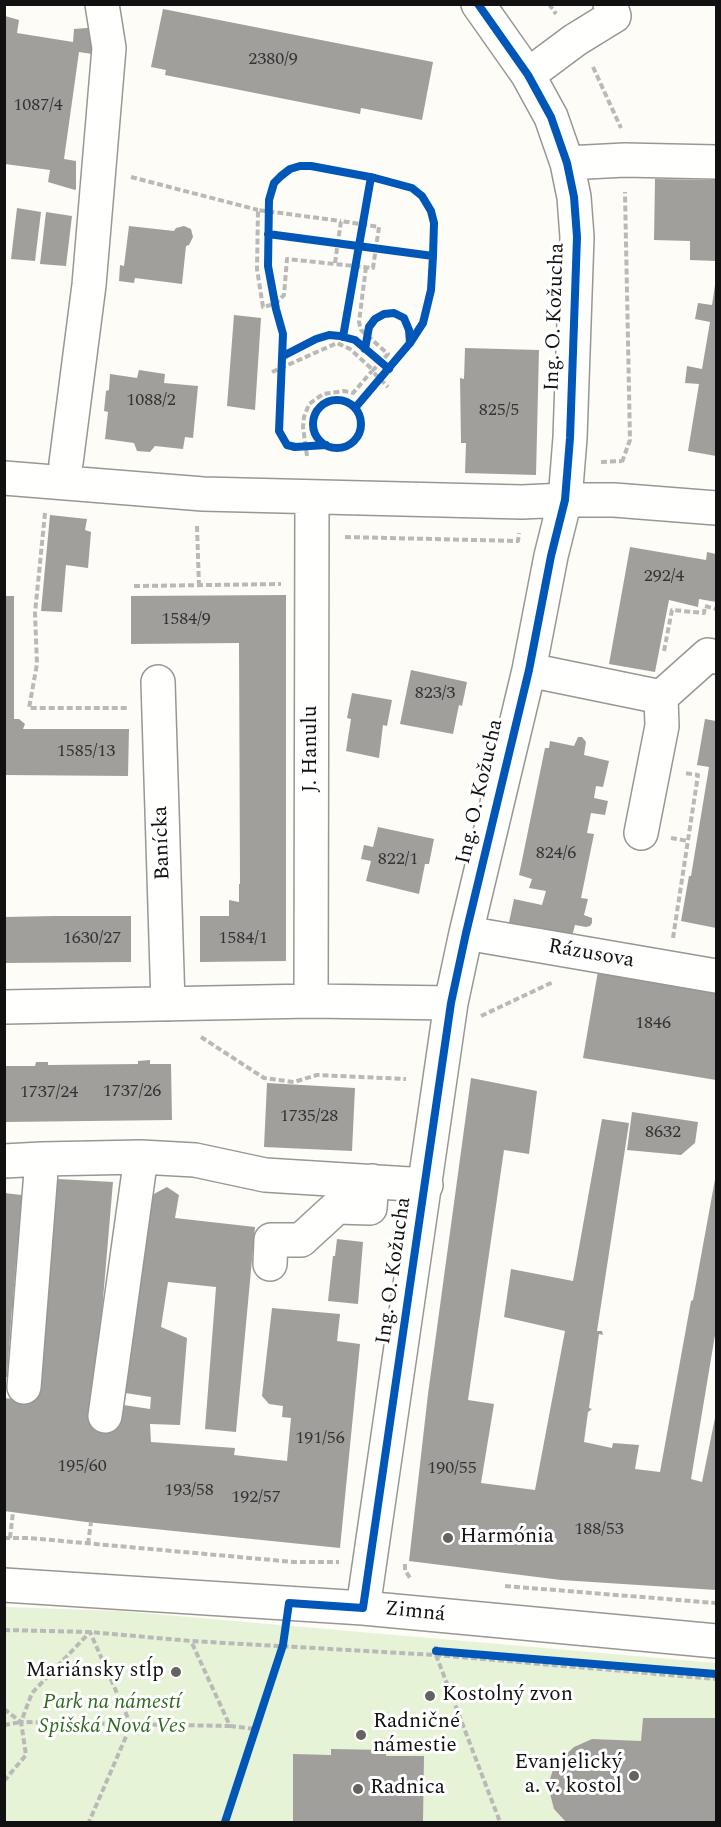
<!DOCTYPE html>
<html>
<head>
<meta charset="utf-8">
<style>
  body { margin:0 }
  #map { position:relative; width:721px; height:1827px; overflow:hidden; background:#fdfcf7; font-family:Spectral,serif }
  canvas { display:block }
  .frame { position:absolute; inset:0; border:6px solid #111; pointer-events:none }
</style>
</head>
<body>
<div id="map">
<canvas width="721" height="1827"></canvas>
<div class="frame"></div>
</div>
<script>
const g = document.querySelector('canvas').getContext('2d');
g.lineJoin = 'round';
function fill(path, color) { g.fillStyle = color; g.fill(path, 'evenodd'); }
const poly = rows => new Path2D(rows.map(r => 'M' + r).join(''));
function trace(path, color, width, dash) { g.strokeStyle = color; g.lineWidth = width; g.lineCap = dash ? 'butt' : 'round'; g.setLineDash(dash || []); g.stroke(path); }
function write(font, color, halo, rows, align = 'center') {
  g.font = font + ' Spectral,serif'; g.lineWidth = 6; g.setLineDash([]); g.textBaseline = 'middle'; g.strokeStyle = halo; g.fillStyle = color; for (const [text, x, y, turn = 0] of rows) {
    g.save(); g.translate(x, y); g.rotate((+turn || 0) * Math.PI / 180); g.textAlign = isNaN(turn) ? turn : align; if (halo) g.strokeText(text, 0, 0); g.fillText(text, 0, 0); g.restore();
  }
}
const green = poly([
  [5,1607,120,1611,716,1663,716,1822,5,1822]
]);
const building = poly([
  [163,9,433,62,422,120,361,108,360,114,165,75,166,70,151,67],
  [5,16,19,20,17,33,73,42,74,29,99,27,92,54,79,52,64,159,76,161,76,189,75,190,48,182,50,170,5,164],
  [655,179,716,180,716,261,690,260,690,241,654,240],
  [17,208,41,212,35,261,11,259],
  [46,212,72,216,66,266,40,264],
  [129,226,174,231,176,228,184,226,191,229,193,237,189,245,186,246,182,284,135,278,134,283,119,281,120,265,124,266],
  [715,285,716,285,716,456,688,451,699,384,685,383,687,366,702,369,710,322,695,319,698,303,712,305],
  [234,315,261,318,255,410,227,406],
  [465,348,539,350,536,475,465,473,466,443,461,443,460,378,464,379],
  [139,370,165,374,164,383,198,386,193,438,185,437,183,449,155,446,150,452,137,451,134,443,105,439,108,412,104,411,106,391,109,390,110,374,137,378],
  [50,515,87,519,85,530,91,532,88,568,66,565,62,612,41,611],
  [630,547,706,560,707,552,716,554,716,602,699,599,698,607,669,600,655,672,609,664],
  [286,595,286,961,200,962,200,916,229,916,229,900,239,902,239,884,240,884,239,643,131,644,131,596],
  [4,596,14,596,14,719,19,719,25,724,23,729,129,729,128,776,4,775],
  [411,670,467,682,462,706,459,705,453,734,400,724],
  [352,693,392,700,387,726,383,725,379,758,346,751,351,719,347,718],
  [705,719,716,721,716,928,681,921,689,876,691,876,709,767,697,765],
  [578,737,582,737,586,742,584,755,609,761,603,787,596,786,594,798,608,801,605,815,591,813,587,833,594,834,581,898,588,899,584,915,592,918,592,923,590,926,586,927,575,925,571,940,508,927,514,899,542,905,546,891,529,888,532,879,519,875,545,748,549,748,550,741,574,746],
  [378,827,434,839,429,864,425,864,419,894,366,881,371,861,361,859,364,845,373,847],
  [54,916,131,916,131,962,4,963,4,917],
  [598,971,716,991,716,1080,583,1058],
  [150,1060,150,1064,171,1064,172,1120,4,1122,4,1066,35,1066,36,1062,48,1062,48,1065,138,1064,138,1061],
  [471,1078,537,1091,529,1154,504,1150,468,1400,494,1404,481,1483,535,1490,565,1331,504,1317,511,1269,573,1281,602,1119,629,1123,597,1331,602,1331,603,1335,599,1334,589,1408,592,1409,588,1412,584,1442,612,1448,613,1443,639,1445,635,1469,660,1472,691,1301,693,1300,716,1174,716,1329,691,1479,702,1482,716,1413,716,1590,561,1580,409,1561,428,1394],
  [267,1083,355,1088,352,1151,264,1147],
  [632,1112,698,1122,695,1143,681,1155,627,1150],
  [58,1179,113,1182,95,1393,117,1404,150,1409,151,1397,119,1392,150,1196,167,1187,179,1195,175,1218,255,1227,236,1432,205,1429,216,1287,168,1282,161,1327,187,1338,180,1425,150,1424,151,1442,235,1448,234,1455,287,1461,291,1418,282,1417,283,1406,269,1404,262,1396,272,1308,340,1314,337,1341,360,1344,340,1548,86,1522,4,1511,4,1398,16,1399,36,1366],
  [4,1193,22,1195,13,1297,23,1298,22,1309,12,1308,7,1377,4,1377],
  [337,1239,363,1242,358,1304,328,1301,333,1256,335,1256],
  [643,1718,716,1718,716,1822,566,1822,554,1809,548,1786,554,1766,574,1747,592,1739,641,1741],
  [331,1749,386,1750,386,1756,424,1756,423,1822,293,1822,293,1754,331,1755]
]);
const path = poly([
  [549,4,556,14],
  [593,67,621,128],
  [131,177,258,210],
  [335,263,341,221,379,227,373,268,287,259,284,295,275,304,263,307,257,269,258,210,341,221],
  [366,267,359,322,361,330,388,354,372,371,388,387],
  [272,372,337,343,350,349,373,370],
  [307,456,303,427,304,417,309,404,323,394,344,391,353,393,372,371],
  [601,462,622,461],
  [622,462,630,440,625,192],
  [45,513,35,613,37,664,29,708,128,708],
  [197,526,199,586],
  [345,537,518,541,519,533],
  [134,586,281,584],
  [664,651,672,610,704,613,705,606,716,609],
  [671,838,688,841],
  [673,938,698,775,684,773],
  [481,1016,553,982],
  [201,1037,264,1078,294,1082,317,1075,406,1079],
  [4,1538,29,1538,294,1562,339,1562],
  [10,1538,13,1512],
  [88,1544,91,1522],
  [405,1564,405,1570,410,1578],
  [505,1586,716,1603],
  [4,1630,90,1632,191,1641,436,1655,716,1679],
  [436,1646,436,1655,500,1822],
  [4,1709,21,1722,230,1726,191,1641],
  [4,1725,21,1722],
  [230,1726,255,1729],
  [4,1781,26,1755,21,1722,32,1693,90,1632,131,1725,89,1822],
  [225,1822,283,1645,284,1634]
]);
const minor = poly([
  [528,75,575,40,614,16,610,4],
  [567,163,625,160,716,162],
  [66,463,89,285,109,48,102,4],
  [4,478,203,494,522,502,565,500,614,500,716,508],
  [529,670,661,697,662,726,641,833],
  [158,682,168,1004],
  [661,697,708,655,716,657],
  [466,933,716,976],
  [311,1001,312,497],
  [4,1007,311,1001,451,1003],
  [4,1161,42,1159,141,1157,195,1160,265,1175,426,1185],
  [270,1264,271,1240,301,1240,337,1207,370,1208,372,1181],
  [24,1387,42,1159],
  [105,1416,141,1157],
  [4,1585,363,1608,716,1641],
  [363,1608,451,1003,466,933,529,670,551,556,565,500,570,438,577,237,574,197,567,163,551,117,528,75,478,4]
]);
const cycleway = poly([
  [268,234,433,256],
  [343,337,371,177],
  [365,349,369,327,375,319,384,314,394,313,404,318,409,330,410,343],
  [283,356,316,339,329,335,340,336,355,340,389,369],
  '313 424a24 24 0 1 1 48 0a24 24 0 1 1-48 0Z',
  [326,445,295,447,287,445,279,431,283,334,276,309,268,266,269,200,274,183,281,176,290,169,300,166,311,166,375,178,412,188,422,196,431,211,434,223,433,256,431,290,423,323,410,343,355,408],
  [436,1651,716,1674],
  [225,1822,283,1645,289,1603,363,1608,451,1003,466,933,529,670,551,556,565,500,570,438,577,237,574,197,567,163,551,117,528,75,478,4]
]);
const markers = [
  [448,1538,6,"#646362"],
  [176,1672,6,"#646362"],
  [430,1696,6,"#646362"],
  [361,1735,6,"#646362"],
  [634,1776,6,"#646362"],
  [358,1789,6,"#646362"]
];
const numberNames = [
  ["2380/9",273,60],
  ["1087/4",38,106],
  ["1088/2",151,401],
  ["825/5",499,411],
  ["292/4",664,577],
  ["1584/9",186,620],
  ["823/3",435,694],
  ["1585/13",86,752],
  ["824/6",556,854],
  ["822/1",398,860],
  ["1630/27",92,939],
  ["1584/1",243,939],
  ["1846",653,1024],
  ["1737/26",132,1092],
  ["1737/24",49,1093],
  ["1735/28",309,1117],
  ["8632",663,1133],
  ["191/56",320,1439],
  ["195/60",82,1467],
  ["190/55",452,1469],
  ["193/58",189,1491],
  ["192/57",256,1498],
  ["188/53",599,1530]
];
const streetNames = [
  ["Ing. O. Kožucha",556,317,-88],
  ["J. Hanulu",312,749,-90],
  ["Ing. O. Kožucha",481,792,-77],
  ["Banícka",163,843,-92],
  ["Rázusova",591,955,10],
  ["Ing. O. Kožucha",395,1271,-82],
  ["Zimná",415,1613,6]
];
const poiNames = [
  ["Harmónia",460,1538],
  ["Mariánsky stĺp",164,1672,"right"],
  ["Kostolný zvon",442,1696],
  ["Radničné",373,1723],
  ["námestie",373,1747],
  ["Evanjelický",622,1764,"right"],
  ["a. v. kostol",622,1788,"right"],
  ["Radnica",370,1789]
];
const parkNames = [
  ["Park na námestí",112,1704],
  ["Spišská Nová Ves",112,1728]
];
fill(green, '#e7f3d7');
fill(building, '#a19f9c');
trace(minor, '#979795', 36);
trace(path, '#b9b9b8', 4, [6, 3]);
trace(minor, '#fffffe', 33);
trace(cycleway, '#0057b8', 8);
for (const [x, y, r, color] of markers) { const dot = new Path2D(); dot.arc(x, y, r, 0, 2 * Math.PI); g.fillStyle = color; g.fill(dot); trace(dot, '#fff', 2); }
write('18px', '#353434', null, numberNames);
write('21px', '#111', '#fff', streetNames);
write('21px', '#111', '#fff', poiNames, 'left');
write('italic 21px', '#2f6b1f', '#fff', parkNames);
</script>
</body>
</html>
